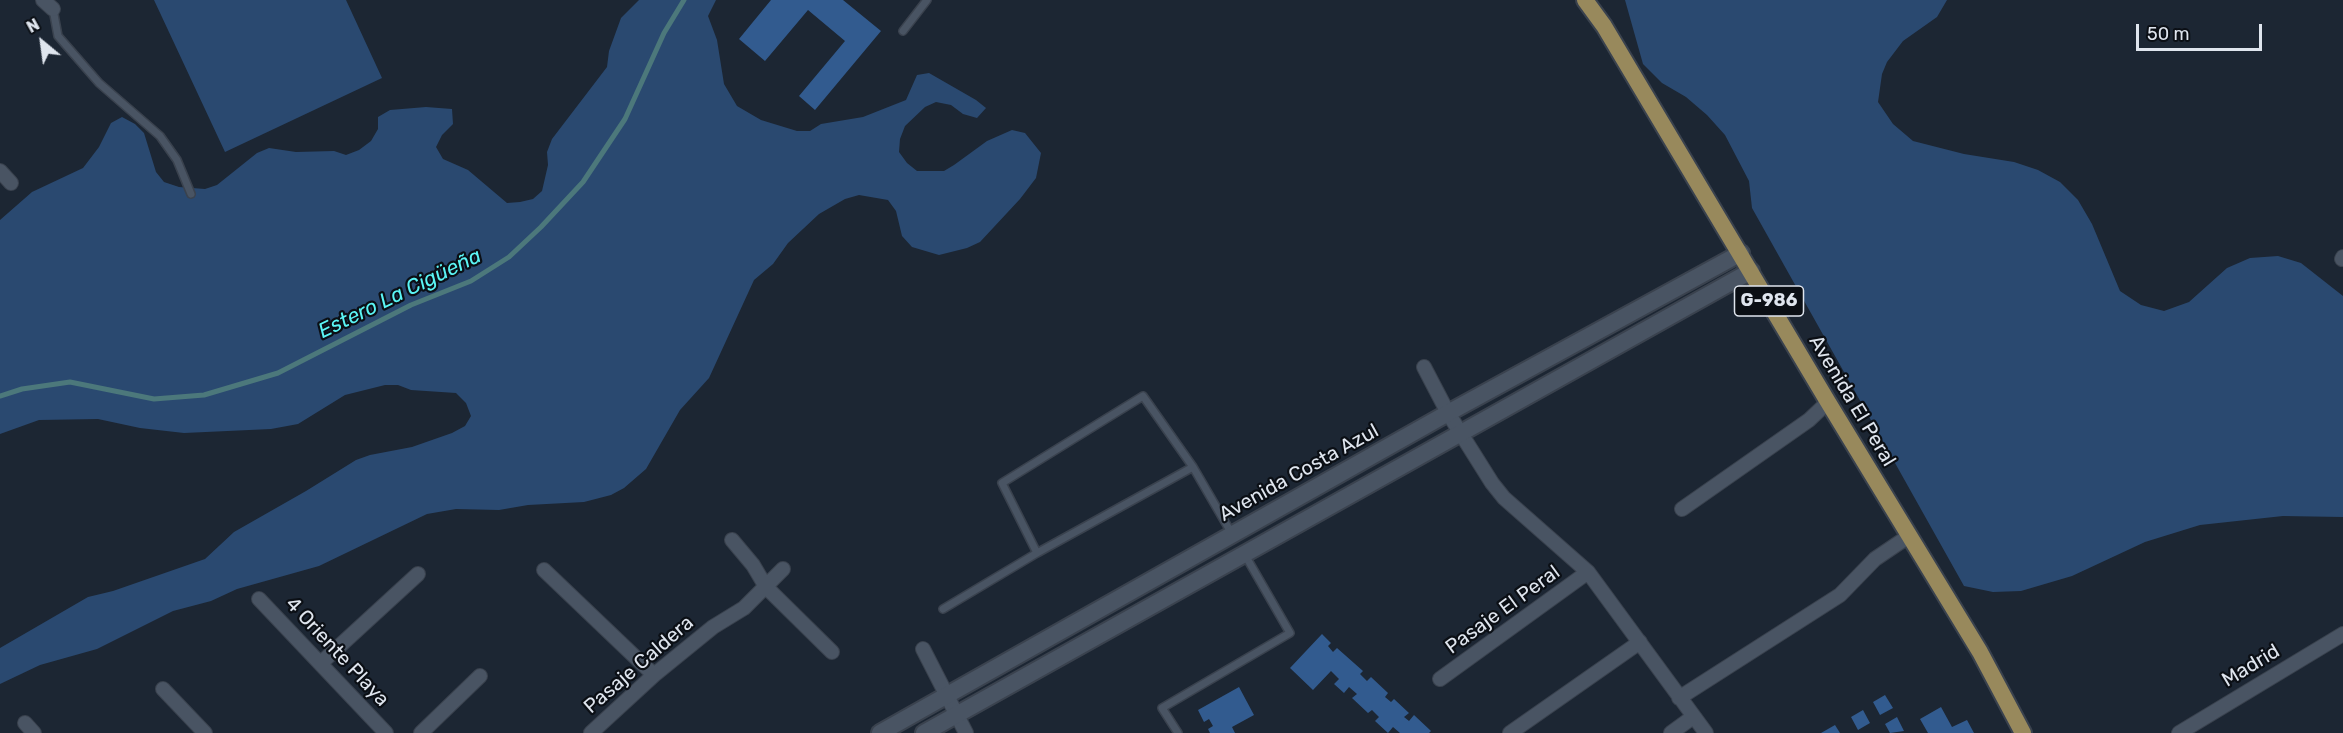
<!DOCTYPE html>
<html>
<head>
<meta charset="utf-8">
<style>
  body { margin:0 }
  #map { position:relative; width:2343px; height:733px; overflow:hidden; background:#1c2633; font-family:Rubik,sans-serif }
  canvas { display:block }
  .north { position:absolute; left:12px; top:12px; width:60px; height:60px; -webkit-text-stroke:4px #0b0f15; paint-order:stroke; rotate:331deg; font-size:16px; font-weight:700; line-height:24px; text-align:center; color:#dfe5ee }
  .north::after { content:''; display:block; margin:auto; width:21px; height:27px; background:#dfe5ee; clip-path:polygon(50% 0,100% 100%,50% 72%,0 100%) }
  .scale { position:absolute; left:2136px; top:24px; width:126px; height:27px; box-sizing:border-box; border:3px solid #dfe5ee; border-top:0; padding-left:8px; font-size:18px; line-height:21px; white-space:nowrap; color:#dfe5ee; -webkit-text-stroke:4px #0b0f15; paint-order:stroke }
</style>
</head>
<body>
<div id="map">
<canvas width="2343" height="733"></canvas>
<div class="north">N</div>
<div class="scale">50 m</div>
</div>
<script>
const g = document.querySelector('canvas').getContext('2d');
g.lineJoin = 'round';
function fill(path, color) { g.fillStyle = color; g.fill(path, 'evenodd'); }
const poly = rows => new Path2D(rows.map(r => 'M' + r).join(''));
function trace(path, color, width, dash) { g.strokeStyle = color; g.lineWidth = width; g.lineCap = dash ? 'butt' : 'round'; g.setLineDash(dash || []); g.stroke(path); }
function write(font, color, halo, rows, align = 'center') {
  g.font = font + ' Rubik,sans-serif'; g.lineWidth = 4.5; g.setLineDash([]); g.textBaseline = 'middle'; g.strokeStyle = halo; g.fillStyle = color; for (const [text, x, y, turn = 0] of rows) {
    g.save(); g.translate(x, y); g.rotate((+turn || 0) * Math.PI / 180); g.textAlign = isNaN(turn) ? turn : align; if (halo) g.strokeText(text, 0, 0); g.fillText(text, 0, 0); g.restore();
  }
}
const green = poly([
  [154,0,346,0,382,78,225,152],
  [639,0,716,0,708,16,717,40,724,84,737,106,761,120,797,131,810,131,821,124,863,117,906,100,917,75,929,73,976,100,986,108,977,118,963,114,951,105,936,102,925,107,905,126,900,139,899,152,907,163,917,171,944,171,954,165,987,141,1012,130,1025,133,1041,153,1036,178,1020,199,980,242,967,248,939,255,912,247,902,236,896,211,888,200,859,195,845,199,819,214,788,243,773,264,754,280,709,378,680,410,646,469,624,488,611,495,584,502,528,505,499,510,456,509,427,514,319,566,237,589,211,601,173,611,97,649,40,665,0,684,0,648,88,597,113,591,205,559,234,532,306,491,356,460,370,455,412,447,452,433,465,426,471,416,466,403,456,393,411,390,398,385,385,385,345,395,298,424,271,429,184,433,140,428,98,419,39,420,0,434,0,220,32,192,83,168,99,147,111,123,122,117,135,124,144,133,156,172,164,182,179,187,205,189,217,185,257,153,269,148,296,152,334,151,346,155,359,150,371,141,378,129,378,117,390,110,426,107,452,109,453,124,442,135,436,147,443,159,468,170,507,203,520,202,533,199,542,191,548,165,547,152,552,139,607,67,609,51,621,18],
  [1625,0,1947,0,1937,17,1903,41,1887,62,1882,74,1878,102,1893,124,1913,141,1964,154,2014,162,2038,170,2060,182,2078,200,2092,224,2120,291,2141,305,2164,311,2189,302,2227,268,2250,258,2278,256,2301,263,2343,296,2343,517,2283,516,2200,525,2145,542,2072,576,2021,591,1993,592,1964,586,1752,208,1749,181,1725,135,1707,115,1686,97,1662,83,1643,64]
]);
const stream = poly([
  [0,396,22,389,70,382,154,399,204,395,278,373,411,305,471,281,509,257,541,227,583,182,625,119,664,33,684,0]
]);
const building = poly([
  [771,0,843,0,881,31,815,110,799,96,845,41,808,10,765,61,739,39],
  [1322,634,1331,643,1328,646,1333,652,1337,648,1363,671,1360,674,1367,681,1371,677,1388,693,1385,697,1391,702,1394,699,1409,713,1404,717,1409,721,1414,715,1431,731,1429,733,1400,733,1393,727,1388,733,1375,721,1379,717,1372,710,1368,713,1352,698,1357,694,1349,687,1344,693,1334,684,1339,679,1331,671,1313,690,1290,668],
  [1239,687,1254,715,1232,727,1235,733,1210,733,1208,729,1213,726,1209,719,1204,722,1198,710],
  [1885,695,1893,708,1880,715,1873,702],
  [1941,707,1952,727,1967,720,1974,733,1928,733,1920,719],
  [1863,710,1870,723,1858,730,1851,717],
  [1897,717,1904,731,1890,733,1885,724],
  [1835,725,1840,733,1821,733]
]);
const service = poly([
  [53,9,58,36,99,83,160,136,177,160,191,194],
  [903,31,927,0],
  [1037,553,1002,483,1143,396,1193,467,1232,534],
  [943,609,1037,553,1193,467],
  [1178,733,1162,708,1290,633,1245,555]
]);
const minor = poly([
  [43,0,53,9],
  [0,171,11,183],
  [2342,259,2343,257],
  [1424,367,1448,413,1492,483,1504,498,1588,572,1706,733],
  [1682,509,1809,420,1828,402],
  [732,540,753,565,766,587,832,652],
  [544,570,654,675],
  [259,599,386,733],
  [923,649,966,733],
  [321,663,418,574],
  [1440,679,1588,572],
  [163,689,205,733],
  [1679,698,1840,595,1875,559,1909,536],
  [25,723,34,733],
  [421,733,480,676],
  [591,733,654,675,713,627,744,608,783,569],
  [1510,733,1640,642],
  [1671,733,1693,717],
  [2179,733,2343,634]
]);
const tertiary = poly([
  [880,733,1448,413,1741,253],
  [924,733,1751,271]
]);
const primary = poly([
  [1585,0,1604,26,1828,402,1980,652,2023,733]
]);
const shields = [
  [1769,301,69]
];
const shieldNames = [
  ["G-986",1769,301]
];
const streetNames = [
  ["Avenida El Peral",1852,401,59],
  ["Avenida Costa Azul",1299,473,-29],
  ["Pasaje El Peral",1503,610,-36],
  ["4 Oriente Playa",337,652,47],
  ["Pasaje Caldera",639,665,-41],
  ["Madrid",2251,666,-31]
];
const waterNames = [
  ["Estero La Cigüeña",400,294,-26]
];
fill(green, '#2a4970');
trace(stream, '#4c787b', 5);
fill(building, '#325b8f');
trace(service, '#3a424e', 10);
trace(minor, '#3a424e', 16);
trace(tertiary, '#3a424e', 20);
trace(primary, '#3a424e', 20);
trace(service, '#495463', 7);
trace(minor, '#495463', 14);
trace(tertiary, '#495463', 16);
trace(primary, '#98895c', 16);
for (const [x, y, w] of shields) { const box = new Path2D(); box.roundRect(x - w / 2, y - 15, w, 30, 4.5); g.fillStyle = '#0b0f15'; g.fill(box); trace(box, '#dfe5ee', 1.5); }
write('bold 18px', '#dfe5ee', null, shieldNames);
write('20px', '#dfe5ee', '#0b0f15', streetNames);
write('italic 21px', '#5bf5f5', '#0b0f15', waterNames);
</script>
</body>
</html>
